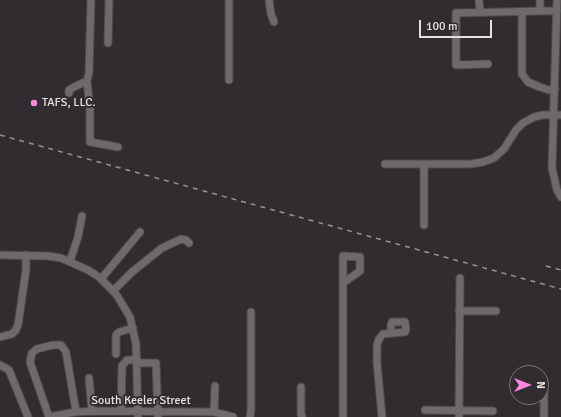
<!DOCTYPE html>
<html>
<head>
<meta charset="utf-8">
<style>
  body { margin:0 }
  #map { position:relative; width:561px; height:417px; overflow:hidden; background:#302c2f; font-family:Signika,sans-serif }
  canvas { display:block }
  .north { position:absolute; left:509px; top:365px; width:40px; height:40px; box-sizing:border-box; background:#302c2f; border:1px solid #787477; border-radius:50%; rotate:90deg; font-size:11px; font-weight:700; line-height:16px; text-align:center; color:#e3e1e2 }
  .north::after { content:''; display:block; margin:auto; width:14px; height:18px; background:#fd86e2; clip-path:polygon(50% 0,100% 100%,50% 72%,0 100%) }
  .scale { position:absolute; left:419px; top:20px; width:73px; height:18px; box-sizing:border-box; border:2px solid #e3e1e2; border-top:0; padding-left:5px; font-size:12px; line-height:14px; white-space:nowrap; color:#e3e1e2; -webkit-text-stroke:3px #302c2f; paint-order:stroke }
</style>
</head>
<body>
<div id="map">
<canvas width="561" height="417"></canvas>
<div class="north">N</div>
<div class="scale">100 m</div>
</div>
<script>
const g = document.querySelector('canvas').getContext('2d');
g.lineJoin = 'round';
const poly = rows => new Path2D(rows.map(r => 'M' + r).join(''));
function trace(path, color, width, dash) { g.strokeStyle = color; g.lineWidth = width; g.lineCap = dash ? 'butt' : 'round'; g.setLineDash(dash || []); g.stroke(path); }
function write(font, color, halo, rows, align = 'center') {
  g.font = font + ' Signika,sans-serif'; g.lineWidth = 4; g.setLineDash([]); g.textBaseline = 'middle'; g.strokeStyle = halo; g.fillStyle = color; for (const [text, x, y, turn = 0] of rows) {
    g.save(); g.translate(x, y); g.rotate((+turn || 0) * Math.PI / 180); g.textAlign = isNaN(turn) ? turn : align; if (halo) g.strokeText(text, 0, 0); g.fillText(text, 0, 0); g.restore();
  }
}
const minor = poly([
  [91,0,89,73,87,81,90,110,90,142,118,147],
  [229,0,229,80],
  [269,0,271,14,274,22],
  [479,0,480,12],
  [557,0,552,168,557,190,561,197],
  [540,11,557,11],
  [522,12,522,74,528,82,540,87,549,90,555,89],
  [108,43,109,0],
  [488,64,456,65,456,13,540,11,540,0],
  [69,93,69,90,74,87,87,81],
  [385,164,470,164,483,162,494,158,504,149,516,130,523,123,534,117,542,115,561,115],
  [424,164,424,225],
  [0,255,48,256,61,258,88,270,99,277,116,294,130,317,136,344,138,417],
  [70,261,78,237,82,216],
  [101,279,140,232],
  [343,283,360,271,360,257,343,256,343,417],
  [113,291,132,272,162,248,181,239,186,240,189,243],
  [459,311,496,311],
  [0,337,12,334,16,330,18,325,26,270,26,255],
  [116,354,116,335,119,332,133,328],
  [137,363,156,363,158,417],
  [0,365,9,370,28,417],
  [89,378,92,411],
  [544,380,544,417],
  [301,387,301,414,302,417],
  [425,410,493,411],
  [121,411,122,366,127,360,137,360],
  [214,412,215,386],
  [49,417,75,412,99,411,214,412,233,417],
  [49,417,30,362,32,353,37,349,53,345,61,345,66,352,76,412],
  [250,417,251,410,251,312],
  [382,417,377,363,377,345,379,339,383,334,405,332,406,329,405,322,392,322,391,325,391,333],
  [459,417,460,278]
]);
const rail = poly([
  [0,135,561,289],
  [546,266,561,270]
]);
const markers = [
  [34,103,4,"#fd86e2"]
];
const poiNames = [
  ["TAFS, LLC.",42,103]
];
const streetNames = [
  ["South Keeler Street",141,401]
];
trace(minor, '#4d4a4c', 9);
trace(minor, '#6d696c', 7);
trace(rail, '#979496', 1.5, [5, 5]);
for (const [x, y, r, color] of markers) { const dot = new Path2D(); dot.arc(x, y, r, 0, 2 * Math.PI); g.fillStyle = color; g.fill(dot); trace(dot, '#302c2f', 1.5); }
write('12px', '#e3e1e2', '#302c2f', poiNames, 'left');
write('12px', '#e3e1e2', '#302c2f', streetNames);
</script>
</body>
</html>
